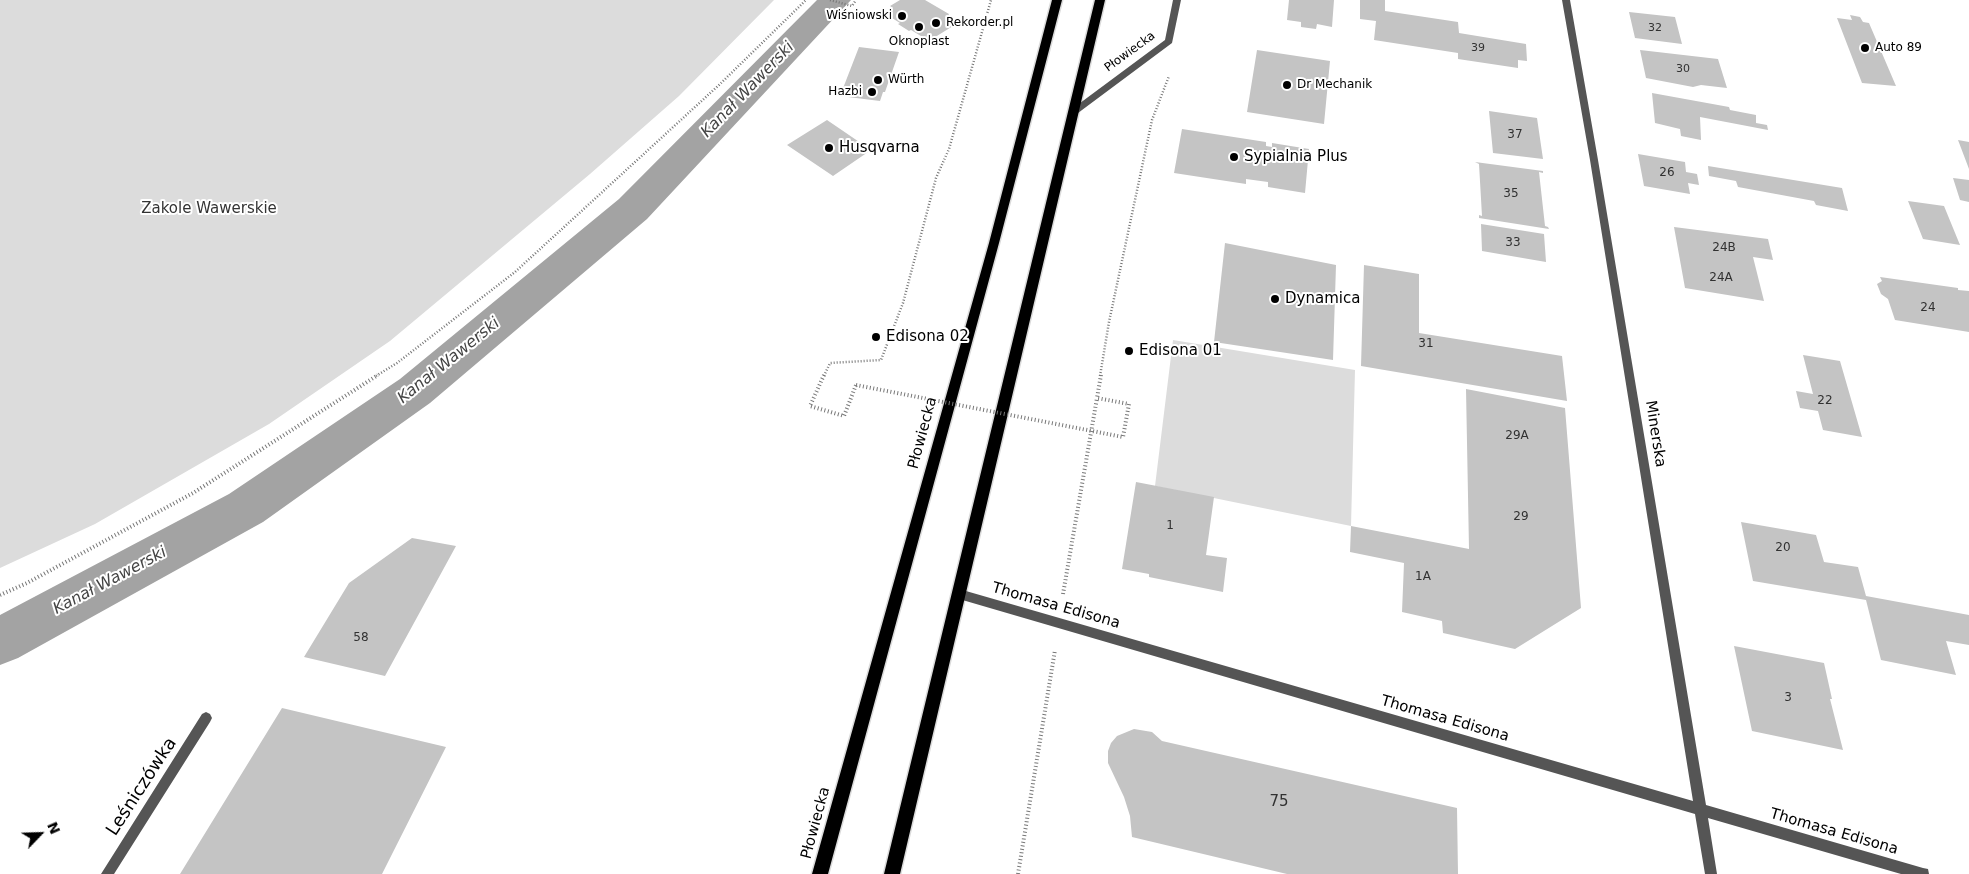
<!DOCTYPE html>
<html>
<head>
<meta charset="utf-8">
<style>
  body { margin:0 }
  #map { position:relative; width:1969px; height:874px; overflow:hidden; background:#fff; font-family:"DejaVu Sans",sans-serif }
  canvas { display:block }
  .north { position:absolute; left:15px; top:809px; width:50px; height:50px; -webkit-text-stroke:4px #fff; paint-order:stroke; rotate:66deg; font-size:14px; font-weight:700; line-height:20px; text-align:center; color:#000 }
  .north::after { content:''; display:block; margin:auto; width:18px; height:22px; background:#000; clip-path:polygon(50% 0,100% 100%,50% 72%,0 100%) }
</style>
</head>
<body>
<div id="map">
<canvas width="1969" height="874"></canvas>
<div class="north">N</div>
</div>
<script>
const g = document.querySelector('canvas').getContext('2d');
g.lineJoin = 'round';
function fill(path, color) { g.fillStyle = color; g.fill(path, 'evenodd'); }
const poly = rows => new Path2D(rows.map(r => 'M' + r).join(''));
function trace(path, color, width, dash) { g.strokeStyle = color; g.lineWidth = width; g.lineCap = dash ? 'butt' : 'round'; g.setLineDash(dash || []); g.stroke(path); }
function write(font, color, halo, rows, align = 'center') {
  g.font = font + ' "DejaVu Sans",sans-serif'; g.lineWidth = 4; g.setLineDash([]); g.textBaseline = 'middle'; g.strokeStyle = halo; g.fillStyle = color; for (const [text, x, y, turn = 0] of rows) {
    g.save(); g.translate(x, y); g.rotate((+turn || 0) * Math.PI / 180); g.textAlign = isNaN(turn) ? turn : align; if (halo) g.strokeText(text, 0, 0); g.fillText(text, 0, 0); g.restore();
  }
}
const green = poly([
  [0,0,774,0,679,96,590,174,390,341,269,424,95,524,0,568],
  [1173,340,1355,370,1351,526,1155,486]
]);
const canal = poly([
  [817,0,851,0,647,219,430,403,263,522,18,658,0,665,0,615,229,494,400,379,619,199,817,0]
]);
const building = poly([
  [900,0,925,0,949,14,946,22,953,26,932,39,937,42,934,44,911,30,909,31,898,24,900,23,884,13,893,8,890,6],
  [1289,0,1334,0,1332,27,1317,24,1316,29,1301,27,1301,22,1287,20],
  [1360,0,1385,0,1385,11,1458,22,1459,33,1526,44,1527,61,1518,60,1518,68,1458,59,1458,53,1374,40,1376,21,1360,19],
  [1629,12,1675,17,1682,44,1635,38],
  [1850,15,1860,17,1863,22,1869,23,1896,86,1862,83,1837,18,1852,20],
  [859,47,899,52,885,92,883,92,880,101,840,96],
  [1257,50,1330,61,1324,124,1247,112],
  [1640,50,1718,59,1727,88,1701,85,1693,87,1646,78],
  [1652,93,1729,107,1730,110,1756,115,1756,123,1767,125,1768,130,1700,117,1701,140,1681,136,1680,129,1655,123],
  [1489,111,1537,118,1543,159,1493,153],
  [827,120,871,150,833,176,787,145],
  [1182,129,1266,142,1266,146,1272,147,1272,143,1309,149,1305,193,1268,187,1268,182,1246,179,1246,184,1174,173],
  [1958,140,1969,142,1969,169],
  [1638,154,1685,162,1686,172,1697,174,1699,185,1688,183,1690,194,1644,186],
  [1475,162,1543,171,1543,173,1539,172,1545,226,1548,227,1549,229,1479,218,1479,215,1482,216,1479,164],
  [1708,166,1842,188,1848,211,1816,205,1814,201,1738,187,1736,181,1709,176],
  [1953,178,1969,180,1969,202,1960,200],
  [1908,201,1944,206,1960,245,1923,239],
  [1481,224,1544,234,1546,262,1482,251],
  [1674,227,1768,239,1773,260,1753,257,1764,301,1685,288],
  [1225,243,1336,265,1333,360,1214,342],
  [1364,265,1419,274,1419,333,1562,356,1567,401,1361,366],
  [1880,277,1958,288,1958,290,1969,291,1969,332,1895,320,1888,299,1881,294,1877,284,1882,281],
  [1803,355,1840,361,1862,437,1823,430,1818,411,1800,408,1796,391,1813,394],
  [1466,389,1565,408,1581,608,1515,649,1443,633,1442,621,1402,612,1404,563,1350,552,1351,526,1469,549],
  [1136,482,1214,497,1206,555,1227,558,1223,592,1149,577,1149,574,1122,569],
  [1741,522,1816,535,1824,562,1858,567,1866,596,1969,615,1969,645,1946,641,1956,675,1881,660,1866,600,1753,581],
  [412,538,456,546,385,676,304,657,349,583],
  [1734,646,1824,663,1832,699,1830,699,1843,750,1752,731],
  [282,708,446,747,382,874,180,874],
  [1134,729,1152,732,1162,741,1457,808,1458,874,1287,874,1132,837,1130,816,1124,797,1108,763,1108,751,1111,743,1117,736]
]);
const pathFar1 = poly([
  [830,0,852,6,856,0],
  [376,376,397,363,515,272,719,85,806,0],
  [824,376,830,363,881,360,903,303,936,178,949,149,991,0],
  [1100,376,1109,322,1152,120,1169,76]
]);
const path = poly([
  [824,375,810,406,844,416,856,385],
  [1101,375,1097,398,1129,404,1123,437],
  [1063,594,1097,398],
  [0,595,27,583,193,493,378,375],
  [1018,874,1055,650]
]);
const minor = poly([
  [1173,0,1181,0,1172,43,1078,113,1072,113,1072,109,1165,40,1173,0],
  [1562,0,1570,0,1598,160,1706,805,1923,868,1928,869,1929,874,1901,874,1708,818,1717,874,1705,874,1695,814,959,599,955,598,954,594,955,590,959,589,1693,801,1590,160,1562,0],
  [206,712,210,714,212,718,210,722,114,874,101,874,202,714,206,712]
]);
const primary = poly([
  [1052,0,1062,0,999,243,828,874,812,874,989,243,1052,0],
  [1095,0,1105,0,900,874,884,874,1095,0]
]);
const pathBridge = poly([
  [856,385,1123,437]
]);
const markers = [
  [902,16,5,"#000"],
  [936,23,5,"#000"],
  [919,27,5,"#000"],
  [1865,48,5,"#000"],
  [878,80,5,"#000"],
  [1287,85,5,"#000"],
  [872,92,5,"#000"],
  [829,148,5,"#000"],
  [1234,157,5,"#000"],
  [1275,299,5,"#000"],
  [876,337,5,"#000"],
  [1129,351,5,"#000"]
];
const farNumbernames = [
  ["32",1655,28],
  ["39",1478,48],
  ["30",1683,69]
];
const farPoinames = [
  ["Wiśniowski",892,16,"right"],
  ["Rekorder.pl",946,23],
  ["Oknoplast",919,42,"center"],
  ["Auto 89",1875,48],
  ["Würth",888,80],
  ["Dr Mechanik",1297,85],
  ["Hazbi",862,92,"right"]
];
const farStreetnames = [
  ["Płowiecka",1130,52,-36]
];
const numberNames = [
  ["37",1515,135],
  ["26",1667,173],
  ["35",1511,194],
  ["33",1513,243],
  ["24B",1724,248],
  ["24A",1721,278],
  ["24",1928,308],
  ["31",1426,344],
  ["22",1825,401],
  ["29A",1517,436],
  ["29",1521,517],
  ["1",1170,526],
  ["20",1783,548],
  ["1A",1423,577],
  ["58",361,638],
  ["3",1788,698]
];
const poiNames = [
  ["Husqvarna",839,148],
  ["Sypialnia Plus",1244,157],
  ["Dynamica",1285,299],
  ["Edisona 02",886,337],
  ["Edisona 01",1139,351]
];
const parkNames = [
  ["Zakole Wawerskie",209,209]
];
const streetNames = [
  ["Płowiecka",923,433,-75],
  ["Minerska",1655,434,81],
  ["Thomasa Edisona",1056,606,16],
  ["Thomasa Edisona",1445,719,16],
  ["Płowiecka",816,823,-75],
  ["Thomasa Edisona",1834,832,16]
];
const nearNumbernames = [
  ["75",1279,802]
];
const waterNames = [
  ["Kanał Wawerski",748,90,-46],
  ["Kanał Wawerski",449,361,-39],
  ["Kanał Wawerski",110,581,-28]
];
const nearStreetnames = [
  ["Leśniczówka",142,787,-57]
];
fill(green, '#dcdcdc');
fill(canal, '#a3a3a3');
fill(building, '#c4c4c4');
trace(primary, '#dbdbdb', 3);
trace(pathFar1, '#777', 2.5, [1, 2]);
trace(path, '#777', 4, [1, 2.5]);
fill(minor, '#555');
fill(primary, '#000');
trace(pathBridge, '#777', 4, [1, 2.5]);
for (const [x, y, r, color] of markers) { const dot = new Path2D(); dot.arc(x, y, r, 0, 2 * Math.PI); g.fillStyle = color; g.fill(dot); trace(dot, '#fff', 2); }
write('11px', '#313131', null, farNumbernames);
write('12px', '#000', '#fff', farPoinames, 'left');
write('12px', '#000', '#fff', farStreetnames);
write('12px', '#313131', null, numberNames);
write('15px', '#000', '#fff', poiNames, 'left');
write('15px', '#333', '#fff', parkNames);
write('15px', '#000', '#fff', streetNames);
write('15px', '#313131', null, nearNumbernames);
write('italic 16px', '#444', '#fff', waterNames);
write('18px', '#000', '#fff', nearStreetnames);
</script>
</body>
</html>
